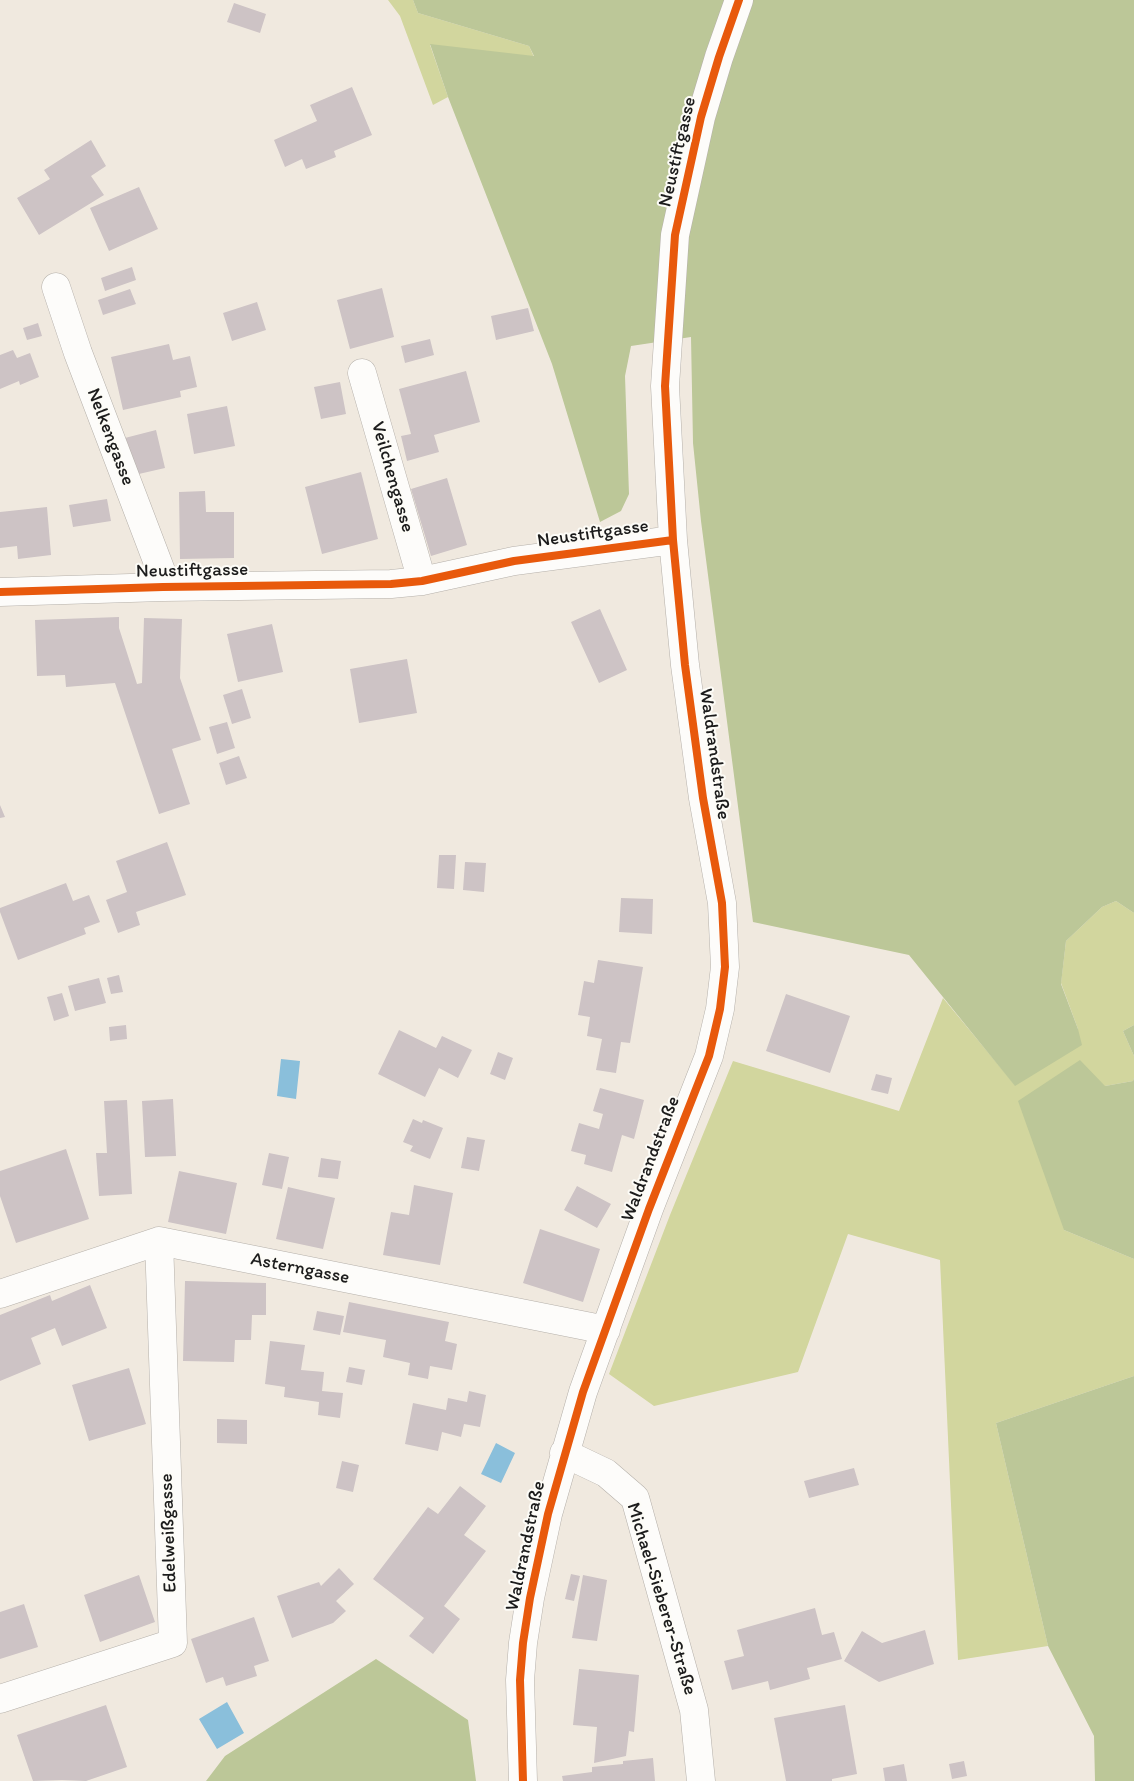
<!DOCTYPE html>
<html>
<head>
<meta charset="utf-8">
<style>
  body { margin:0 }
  canvas { display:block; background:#f0e9df }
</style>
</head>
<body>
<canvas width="1134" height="1781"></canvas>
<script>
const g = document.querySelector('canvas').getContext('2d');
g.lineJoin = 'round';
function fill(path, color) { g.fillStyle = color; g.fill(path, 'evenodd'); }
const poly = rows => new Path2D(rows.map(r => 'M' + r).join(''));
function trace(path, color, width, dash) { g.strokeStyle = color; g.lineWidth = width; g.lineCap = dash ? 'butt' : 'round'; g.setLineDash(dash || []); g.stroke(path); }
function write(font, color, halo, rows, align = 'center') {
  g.font = font + ' Itim,sans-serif'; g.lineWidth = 4; g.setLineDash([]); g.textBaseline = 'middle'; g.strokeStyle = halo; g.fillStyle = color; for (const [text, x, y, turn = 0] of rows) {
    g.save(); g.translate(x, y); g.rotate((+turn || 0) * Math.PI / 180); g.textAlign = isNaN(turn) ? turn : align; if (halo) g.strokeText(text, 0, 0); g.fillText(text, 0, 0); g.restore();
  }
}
const green = poly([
  [388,0,413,0,418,13,529,46,534,57,430,45,448,97,433,105,400,16],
  [1116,901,1134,913,1134,1025,1123,1031,1134,1056,1134,1078,1133,1081,1105,1086,1064,1230,1134,1259,1134,1376,996,1423,1048,1646,958,1660,940,1260,848,1234,798,1372,654,1406,609,1374,670,1215,733,1061,899,1111,943,998,1015,1085,1078,1029,1061,983,1066,941,1102,907]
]);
const forest = poly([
  [413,0,1134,0,1134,913,1116,901,1102,907,1066,941,1061,984,1078,1029,1082,1045,1015,1086,909,955,753,922,701,521,693,443,691,337,631,346,625,376,629,494,621,511,600,522,552,364,448,97,430,44,534,56,529,46,418,13],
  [1134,1025,1134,1056,1123,1031],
  [1080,1060,1105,1086,1133,1081,1134,1078,1134,1259,1064,1230,1018,1101],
  [1134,1376,1134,1781,1095,1781,1094,1736,1048,1646,996,1423],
  [376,1659,468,1720,476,1781,206,1781,225,1756]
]);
const water = poly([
  [281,1059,300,1061,296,1099,277,1096],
  [496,1443,515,1453,501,1483,481,1474],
  [227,1702,244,1733,217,1749,199,1719]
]);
const building = poly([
  [234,3,266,14,260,33,227,22],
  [352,87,372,135,334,151,336,157,306,169,302,159,285,167,274,140,317,121,310,105],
  [91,140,106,166,91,176,104,195,39,235,17,198,50,179,44,170],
  [139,187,158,229,109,251,90,208],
  [132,267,136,280,105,291,101,278],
  [382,288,394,337,350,349,337,300],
  [130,289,136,304,103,315,98,300],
  [257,302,266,330,232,341,223,313],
  [528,308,534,331,496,340,491,316],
  [38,323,42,336,27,340,23,328],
  [430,339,434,355,405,363,401,346],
  [169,344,173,360,190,356,197,387,180,391,181,397,123,410,111,357],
  [13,350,17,358,30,353,39,377,20,385,19,381,0,389,0,355],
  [466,371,480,422,434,435,439,452,407,461,401,436,411,434,399,389],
  [340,382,346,414,321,419,314,387],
  [227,406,235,446,194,454,187,414],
  [156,430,165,468,130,476,121,439],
  [361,472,378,539,322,554,305,487],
  [447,478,467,545,431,556,411,489],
  [205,491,206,512,234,512,234,558,180,559,179,492],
  [107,499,111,521,73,527,69,505],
  [47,507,51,555,18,559,17,546,0,548,0,512],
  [600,609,627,670,599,683,571,622],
  [119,617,119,628,137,684,142,683,144,618,182,619,180,678,201,740,172,749,190,804,159,814,115,683,66,687,65,675,37,676,35,620],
  [272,624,283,672,238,682,227,634],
  [407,659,417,713,359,723,350,669],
  [242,689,251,718,232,724,223,695],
  [227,722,235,748,217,754,209,727],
  [239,756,247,778,226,785,219,763],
  [0,805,5,817,0,818],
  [167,842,186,895,136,912,140,925,118,933,106,900,127,892,116,861],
  [439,855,456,855,454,889,437,888],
  [465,862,486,863,484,892,463,890],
  [66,883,73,901,89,895,100,922,84,928,86,934,18,960,0,912,0,908],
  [621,898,653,899,652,934,619,932],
  [598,960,643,967,630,1043,621,1042,616,1073,596,1070,602,1039,587,1036,590,1017,578,1015,584,981,594,983],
  [119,975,123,992,111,994,107,978],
  [99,978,106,1003,75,1011,68,986],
  [62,993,69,1016,54,1021,47,997],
  [786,994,850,1016,830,1073,766,1051],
  [126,1025,127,1039,110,1041,109,1027],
  [399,1030,436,1048,442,1036,472,1050,458,1078,439,1068,425,1097,378,1074],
  [498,1052,513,1058,505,1080,490,1074],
  [876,1074,892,1078,888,1094,871,1090],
  [600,1088,644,1100,634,1139,622,1135,612,1172,584,1164,586,1155,571,1151,579,1123,599,1129,603,1114,593,1111],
  [173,1099,176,1156,145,1157,142,1101],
  [127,1100,132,1194,99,1196,96,1153,107,1153,104,1101],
  [413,1119,422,1123,423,1120,443,1128,430,1159,410,1151,413,1146,403,1142],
  [467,1137,485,1140,479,1171,461,1168],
  [66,1149,89,1219,16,1243,0,1196,0,1171],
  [269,1153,289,1157,282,1189,262,1185],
  [321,1158,341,1161,338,1179,318,1177],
  [179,1171,237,1183,226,1234,168,1222],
  [414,1185,453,1193,440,1265,383,1255,391,1212,409,1215],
  [577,1186,611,1204,597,1228,564,1210],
  [288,1187,335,1198,323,1249,276,1239],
  [540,1229,600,1249,583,1302,523,1283],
  [185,1281,266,1283,266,1315,252,1315,251,1340,235,1340,234,1362,183,1361],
  [90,1285,107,1328,62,1346,55,1328,31,1338,41,1364,0,1381,0,1315,50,1295,52,1301],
  [349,1302,449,1322,445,1341,457,1344,452,1370,430,1366,428,1379,408,1375,410,1363,383,1357,386,1340,343,1332],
  [317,1311,344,1316,340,1335,313,1330],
  [270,1341,305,1345,301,1370,324,1372,322,1391,343,1393,340,1418,318,1415,319,1402,284,1397,285,1387,265,1384],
  [349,1367,365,1370,362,1385,346,1382],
  [129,1368,146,1424,89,1441,72,1385],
  [469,1391,486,1395,480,1427,464,1424,461,1437,442,1432,438,1451,405,1444,413,1403,446,1410,448,1398,467,1402],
  [217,1419,247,1420,247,1444,217,1443],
  [342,1461,359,1465,353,1492,336,1488],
  [854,1468,859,1485,809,1498,804,1481],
  [460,1486,486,1506,464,1535,486,1551,444,1606,460,1619,433,1654,409,1636,424,1618,373,1579,428,1507,438,1514],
  [339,1568,354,1584,336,1601,346,1611,333,1623,292,1638,277,1596,319,1582,321,1586],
  [571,1574,580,1576,574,1601,565,1599],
  [139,1575,155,1622,100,1642,84,1595],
  [583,1575,607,1580,597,1641,572,1638],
  [24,1604,38,1647,0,1659,0,1612],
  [815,1608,822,1635,834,1632,842,1659,807,1668,810,1679,770,1690,768,1681,732,1690,724,1661,744,1656,737,1630],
  [254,1617,269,1661,254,1666,257,1676,226,1686,223,1677,206,1683,191,1639],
  [925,1630,934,1664,879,1682,844,1661,862,1631,882,1643],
  [579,1669,639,1675,634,1732,629,1731,626,1756,594,1763,597,1727,573,1725],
  [106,1705,127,1767,86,1781,62,1780,33,1781,17,1735],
  [845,1705,857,1774,832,1779,832,1781,786,1781,774,1718],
  [653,1758,655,1781,563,1781,562,1776,592,1772,592,1767,623,1764,623,1761],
  [964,1761,967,1776,952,1779,949,1764],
  [904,1764,907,1781,885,1781,883,1768]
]);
const minor = poly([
  [56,287,78,353,161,571,163,587],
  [362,373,422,581],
  [0,592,163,587,391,584,422,581,514,561,673,540],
  [0,1294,159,1241,606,1330],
  [564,1453,606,1473,635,1498,694,1710,701,1781],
  [0,1699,173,1643,159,1241],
  [523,1781,520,1680,523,1643,530,1598,548,1514,583,1392,649,1209,709,1056,720,1009,725,967,722,903,703,798,685,665,673,540,665,386,675,235,701,117,719,57,739,0]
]);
const cycleway = poly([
  [0,592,163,587,391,584,422,581,514,561,673,540],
  [523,1781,520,1680,523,1643,530,1598,548,1514,583,1392,649,1209,709,1056,720,1009,725,967,722,903,703,798,685,665,673,540,665,386,675,235,701,117,719,57,739,0]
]);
const streetNames = [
  ["Neustiftgasse",678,152,-77],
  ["Nelkengasse",110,437,69],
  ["Veilchengasse",392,477,74],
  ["Neustiftgasse",593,534,-8],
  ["Neustiftgasse",192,571,-1],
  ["Waldrandstraße",714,754,82],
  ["Waldrandstraße",651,1159,-69],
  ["Asterngasse",300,1269,11],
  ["Edelweißgasse",169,1533,-92],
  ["Waldrandstraße",526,1546,-78],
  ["Michael-Sieberer-Straße",661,1599,73]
];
fill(green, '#d2d69e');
fill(forest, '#bcc798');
fill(water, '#8abfdb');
fill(building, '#cdc3c5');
trace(minor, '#b5b0aa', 29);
trace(minor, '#fdfcfa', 28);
trace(cycleway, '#e8590c', 8);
write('19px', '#1c1c1c', '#fdfcf7', streetNames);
</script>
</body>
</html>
